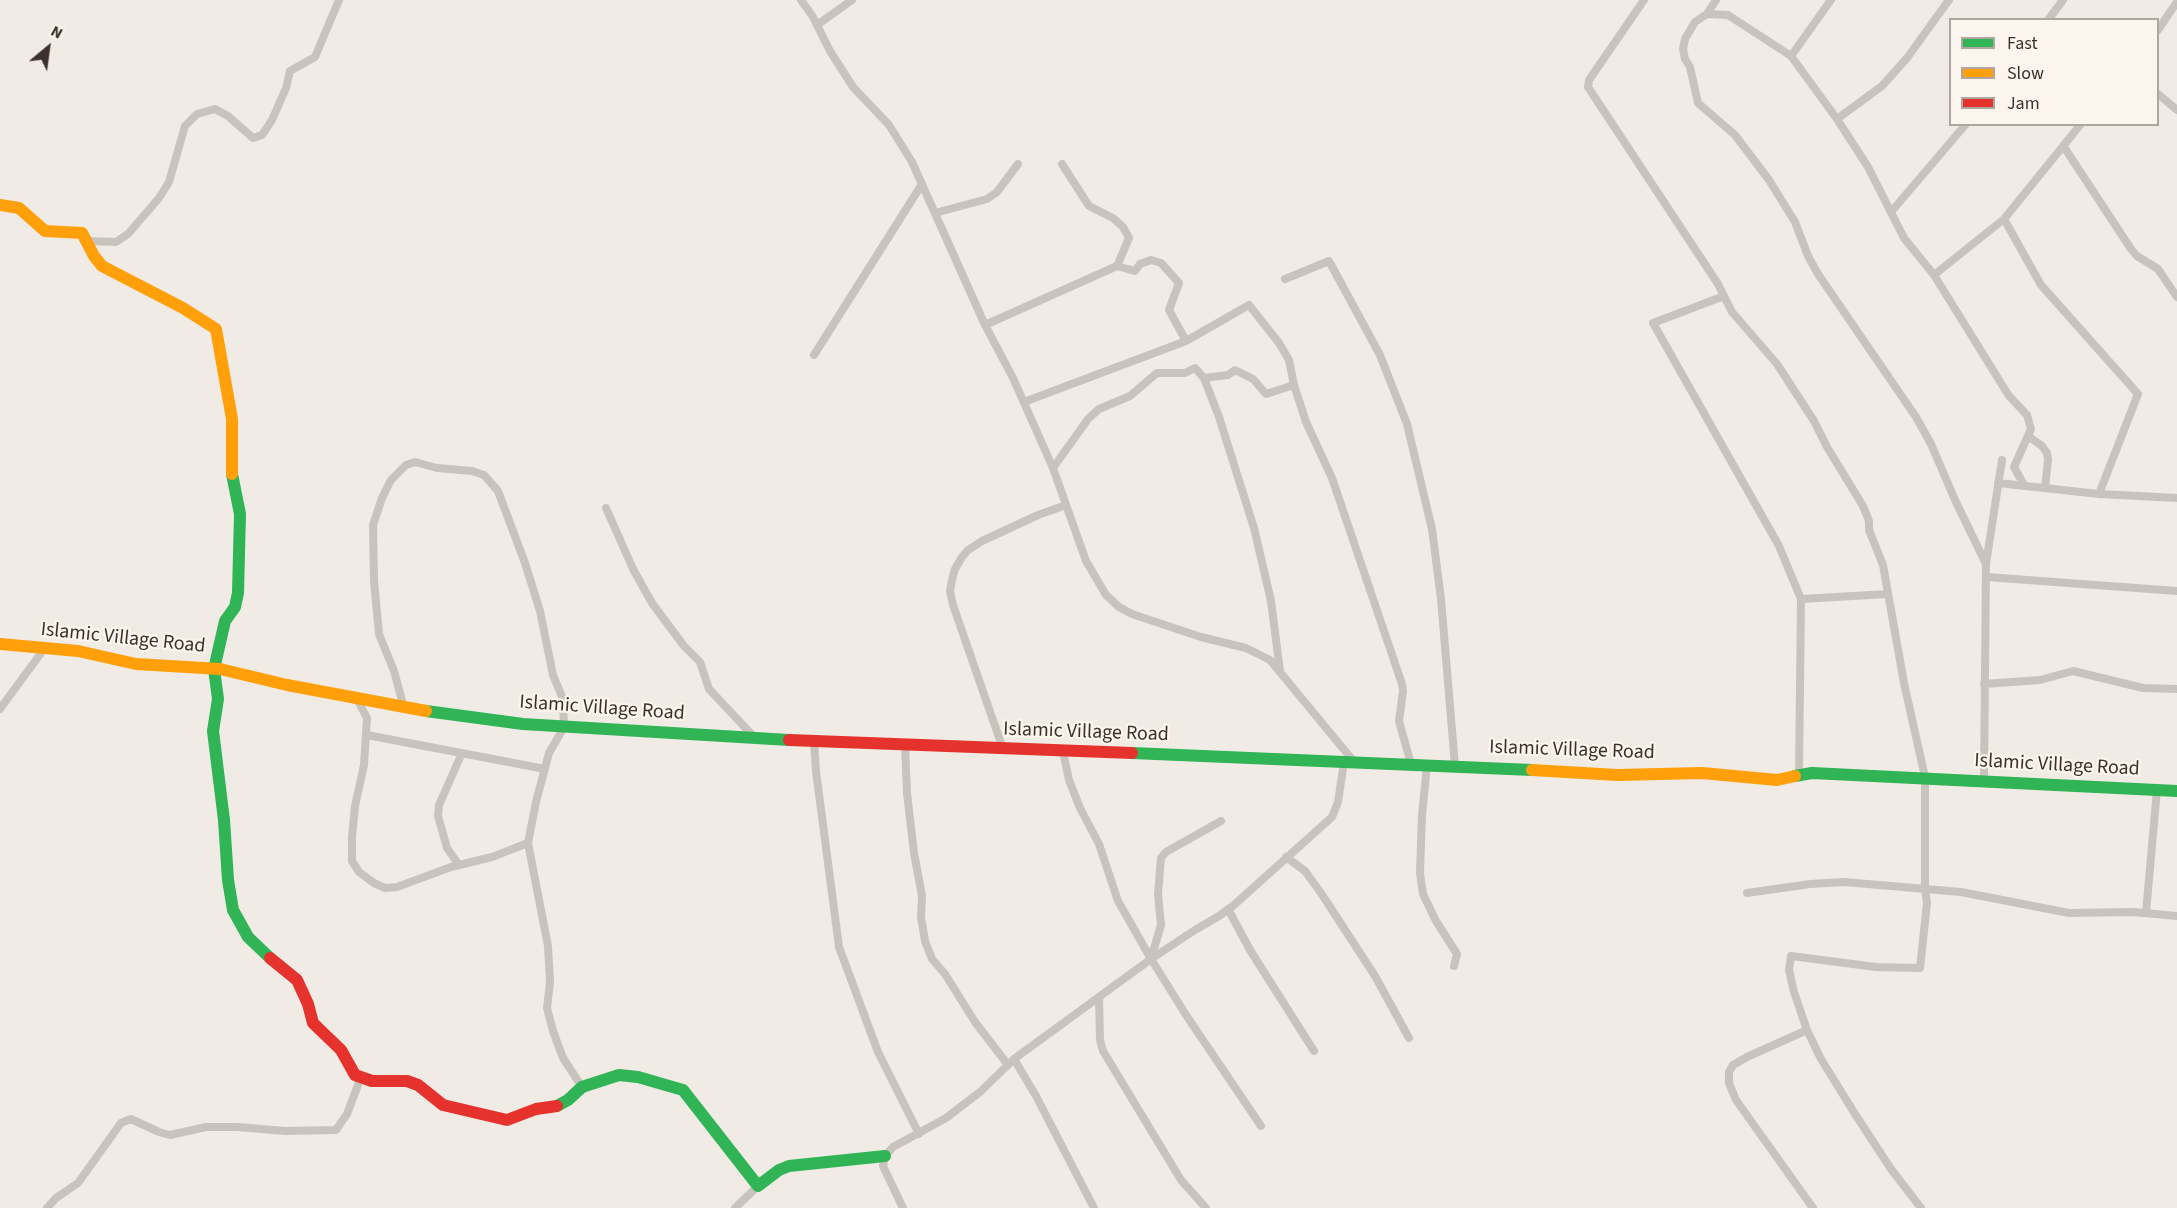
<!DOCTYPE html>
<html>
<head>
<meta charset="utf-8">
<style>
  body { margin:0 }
  #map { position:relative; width:2177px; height:1208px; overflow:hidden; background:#f0ebe5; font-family:"Source Sans 3",sans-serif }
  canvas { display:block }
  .legend { position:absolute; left:1949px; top:18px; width:210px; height:108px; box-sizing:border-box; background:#fbf5ee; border:2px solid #aea6a0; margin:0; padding:8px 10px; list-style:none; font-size:18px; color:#3b302b }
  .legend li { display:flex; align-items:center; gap:12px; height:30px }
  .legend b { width:30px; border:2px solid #aea6a0 }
  .north { position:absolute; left:18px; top:18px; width:60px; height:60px; -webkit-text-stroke:4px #fbf5ee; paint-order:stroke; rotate:29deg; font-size:16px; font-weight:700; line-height:24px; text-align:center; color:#3b302b }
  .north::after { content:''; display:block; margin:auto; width:21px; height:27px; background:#3b302b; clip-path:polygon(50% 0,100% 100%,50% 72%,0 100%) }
</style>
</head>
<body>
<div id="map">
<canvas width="2177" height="1208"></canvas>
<ul class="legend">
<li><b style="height:8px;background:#30b455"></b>Fast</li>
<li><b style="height:8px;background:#ff9f0a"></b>Slow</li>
<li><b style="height:8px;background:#e5322d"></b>Jam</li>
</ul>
<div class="north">N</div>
</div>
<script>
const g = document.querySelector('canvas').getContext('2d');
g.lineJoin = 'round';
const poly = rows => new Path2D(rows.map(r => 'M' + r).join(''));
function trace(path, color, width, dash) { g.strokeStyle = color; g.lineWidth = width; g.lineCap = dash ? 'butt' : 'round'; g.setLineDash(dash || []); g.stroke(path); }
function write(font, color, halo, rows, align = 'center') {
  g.font = font + ' "Source Sans 3",sans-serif'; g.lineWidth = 4.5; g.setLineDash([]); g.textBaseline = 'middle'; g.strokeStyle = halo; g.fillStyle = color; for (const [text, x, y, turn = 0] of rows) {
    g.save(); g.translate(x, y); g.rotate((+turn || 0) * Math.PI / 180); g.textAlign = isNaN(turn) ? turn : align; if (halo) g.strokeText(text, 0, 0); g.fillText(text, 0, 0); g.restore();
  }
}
const street = poly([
  [801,0,813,17,830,51,853,87,889,125,912,162,985,325,1013,378,1053,468,1086,561,1106,595,1119,607,1132,614,1201,637,1246,648,1270,660,1355,763],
  [1644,0,1589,80,1588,87,1718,284,1732,312,1777,364,1814,421,1827,447,1863,506,1869,521,1869,530,1883,565,1904,683,1925,777,1925,889,1927,903,1920,968,1876,967,1791,956,1789,970,1794,992,1807,1030,1747,1057,1733,1065,1729,1072,1729,1083,1736,1100,1813,1208],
  [1949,0,1907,58,1882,86,1837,119,1868,167,1904,238,1934,275,2009,396,2027,415,2031,429,2014,467,2024,485],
  [1707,14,1716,0],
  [2048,20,2063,0],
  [817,25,852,0],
  [2158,30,2177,2],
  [1791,56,1831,0],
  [2158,94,2177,110],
  [1837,119,1791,56,1728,15,1707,14,1695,22,1685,39,1683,49,1685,59,1690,67,1698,103,1735,135,1769,180,1795,222,1808,256,1818,274,1916,417,1931,444,1955,500,1986,564],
  [2064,147,2131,249,2137,256,2158,269,2177,297],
  [1062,164,1089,206,1113,218,1123,227,1129,238,1117,266],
  [1891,212,1966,124],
  [935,213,987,199,997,192,1018,164],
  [2004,219,2041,285,2138,394,2099,494],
  [86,241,116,242,128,234,159,198,169,182,185,126,197,114,215,109,228,116,253,138,262,135,272,120,286,88,290,71,315,57,339,0],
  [1934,275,2004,219,2081,124],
  [1285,279,1329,261,1380,355,1407,424,1432,529,1441,599,1455,766],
  [1724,296,1653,323,1779,546,1801,599,1799,775],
  [985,325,1117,266,1135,271,1140,264,1151,260,1161,263,1179,283,1169,310,1186,341,1024,402],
  [1186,341,1249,305,1279,343,1289,360,1294,385],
  [814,355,922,184],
  [1204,378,1219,417,1254,528,1271,601,1280,671],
  [2028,436,2042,446,2047,453,2048,460,2045,488],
  [1053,468,1088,419,1099,409,1130,396,1157,373,1185,373,1195,368,1204,378,1228,375,1235,370,1253,379,1266,394,1294,385,1306,422,1332,478,1402,684,1403,691,1399,721,1411,764],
  [1998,483,2099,494,2177,498],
  [606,508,633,569,652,603,684,646,700,662,709,689,755,738],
  [1987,577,2177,591],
  [1801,599,1888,594],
  [1984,684,2040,680,2073,671,2143,688,2177,689],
  [357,699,367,718,364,765,355,806,352,837,352,861,359,872,374,883,385,888,397,887,451,867,492,857,528,843],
  [404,708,394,671,379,634,374,581,373,525,382,498,391,480,406,465,415,462,437,468,472,471,484,475,498,491,525,563,540,611,553,675,563,699,564,727,549,753,536,802,528,843,548,946,550,982,547,1008,553,1031,563,1058,582,1087],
  [0,709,44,649],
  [367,735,545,769],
  [814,742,816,771,839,947,878,1052,919,1134],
  [905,745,907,793,914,853,922,896,921,917,925,941,932,959,945,974,975,1022,1008,1065],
  [1003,749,953,605,950,591,952,580,955,569,962,557,968,550,982,541,1038,515,1066,505],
  [1063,752,1069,780,1080,808,1099,844,1118,901,1151,959,1186,1015,1261,1126],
  [1427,765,1422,815,1420,873,1423,894,1436,921,1457,954,1454,966],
  [1984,782,1986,564,2002,460],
  [1286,857,1305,871,1321,893,1375,976,1409,1038],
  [459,865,447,848,438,816,439,805,462,753],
  [1747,893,1810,884,1844,882,1961,892,2069,913,2133,912,2177,916],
  [1228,909,1250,950,1314,1051],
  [2146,913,2157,790],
  [1151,959,1161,925,1158,894,1161,858,1166,852,1221,821],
  [1099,997,1100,1040,1103,1051,1181,1180,1206,1208],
  [1807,1030,1821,1059,1855,1114,1891,1169,1921,1208],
  [1014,1059,1036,1096,1094,1208],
  [47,1208,56,1198,78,1183,121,1123,131,1119,159,1132,170,1135,206,1127,238,1127,285,1131,336,1130,347,1114,361,1077],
  [735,1208,758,1186],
  [903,1208,883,1166,885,1156,893,1147,946,1118,980,1092,1014,1059,1151,959,1195,930,1219,916,1234,905,1332,817,1338,802,1344,762]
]);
const fast = poly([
  [232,474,240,514,238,593,235,607,225,621,214,669,218,699,213,731,224,820,228,880,233,910,248,937,270,958],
  [426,711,523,724,789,740],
  [1132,753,1532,770],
  [1795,776,1812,773,2177,791],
  [557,1106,568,1100,582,1087,619,1075,638,1077,683,1090,758,1186,779,1170,789,1166,885,1156]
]);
const slow = poly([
  [0,205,19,208,45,231,82,233,94,256,102,266,183,308,216,329,232,419,232,474],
  [0,644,78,651,136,664,220,669,287,685,426,711],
  [1532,770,1617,775,1702,773,1777,780,1795,776]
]);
const jam = poly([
  [789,740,1132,753],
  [270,958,297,980,308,1004,313,1023,341,1050,355,1075,372,1081,407,1081,418,1085,443,1105,507,1120,536,1109,557,1106]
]);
const streetNames = [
  ["Islamic Village Road",123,639,6],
  ["Islamic Village Road",602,709,4],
  ["Islamic Village Road",1086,733,2],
  ["Islamic Village Road",1572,751,2],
  ["Islamic Village Road",2057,766,3]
];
trace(street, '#c9c3be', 8);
trace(fast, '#30b455', 12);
trace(slow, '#ff9f0a', 12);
trace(jam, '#e5322d', 12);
write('20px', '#3b302b', '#fbf5ee', streetNames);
</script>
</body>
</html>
